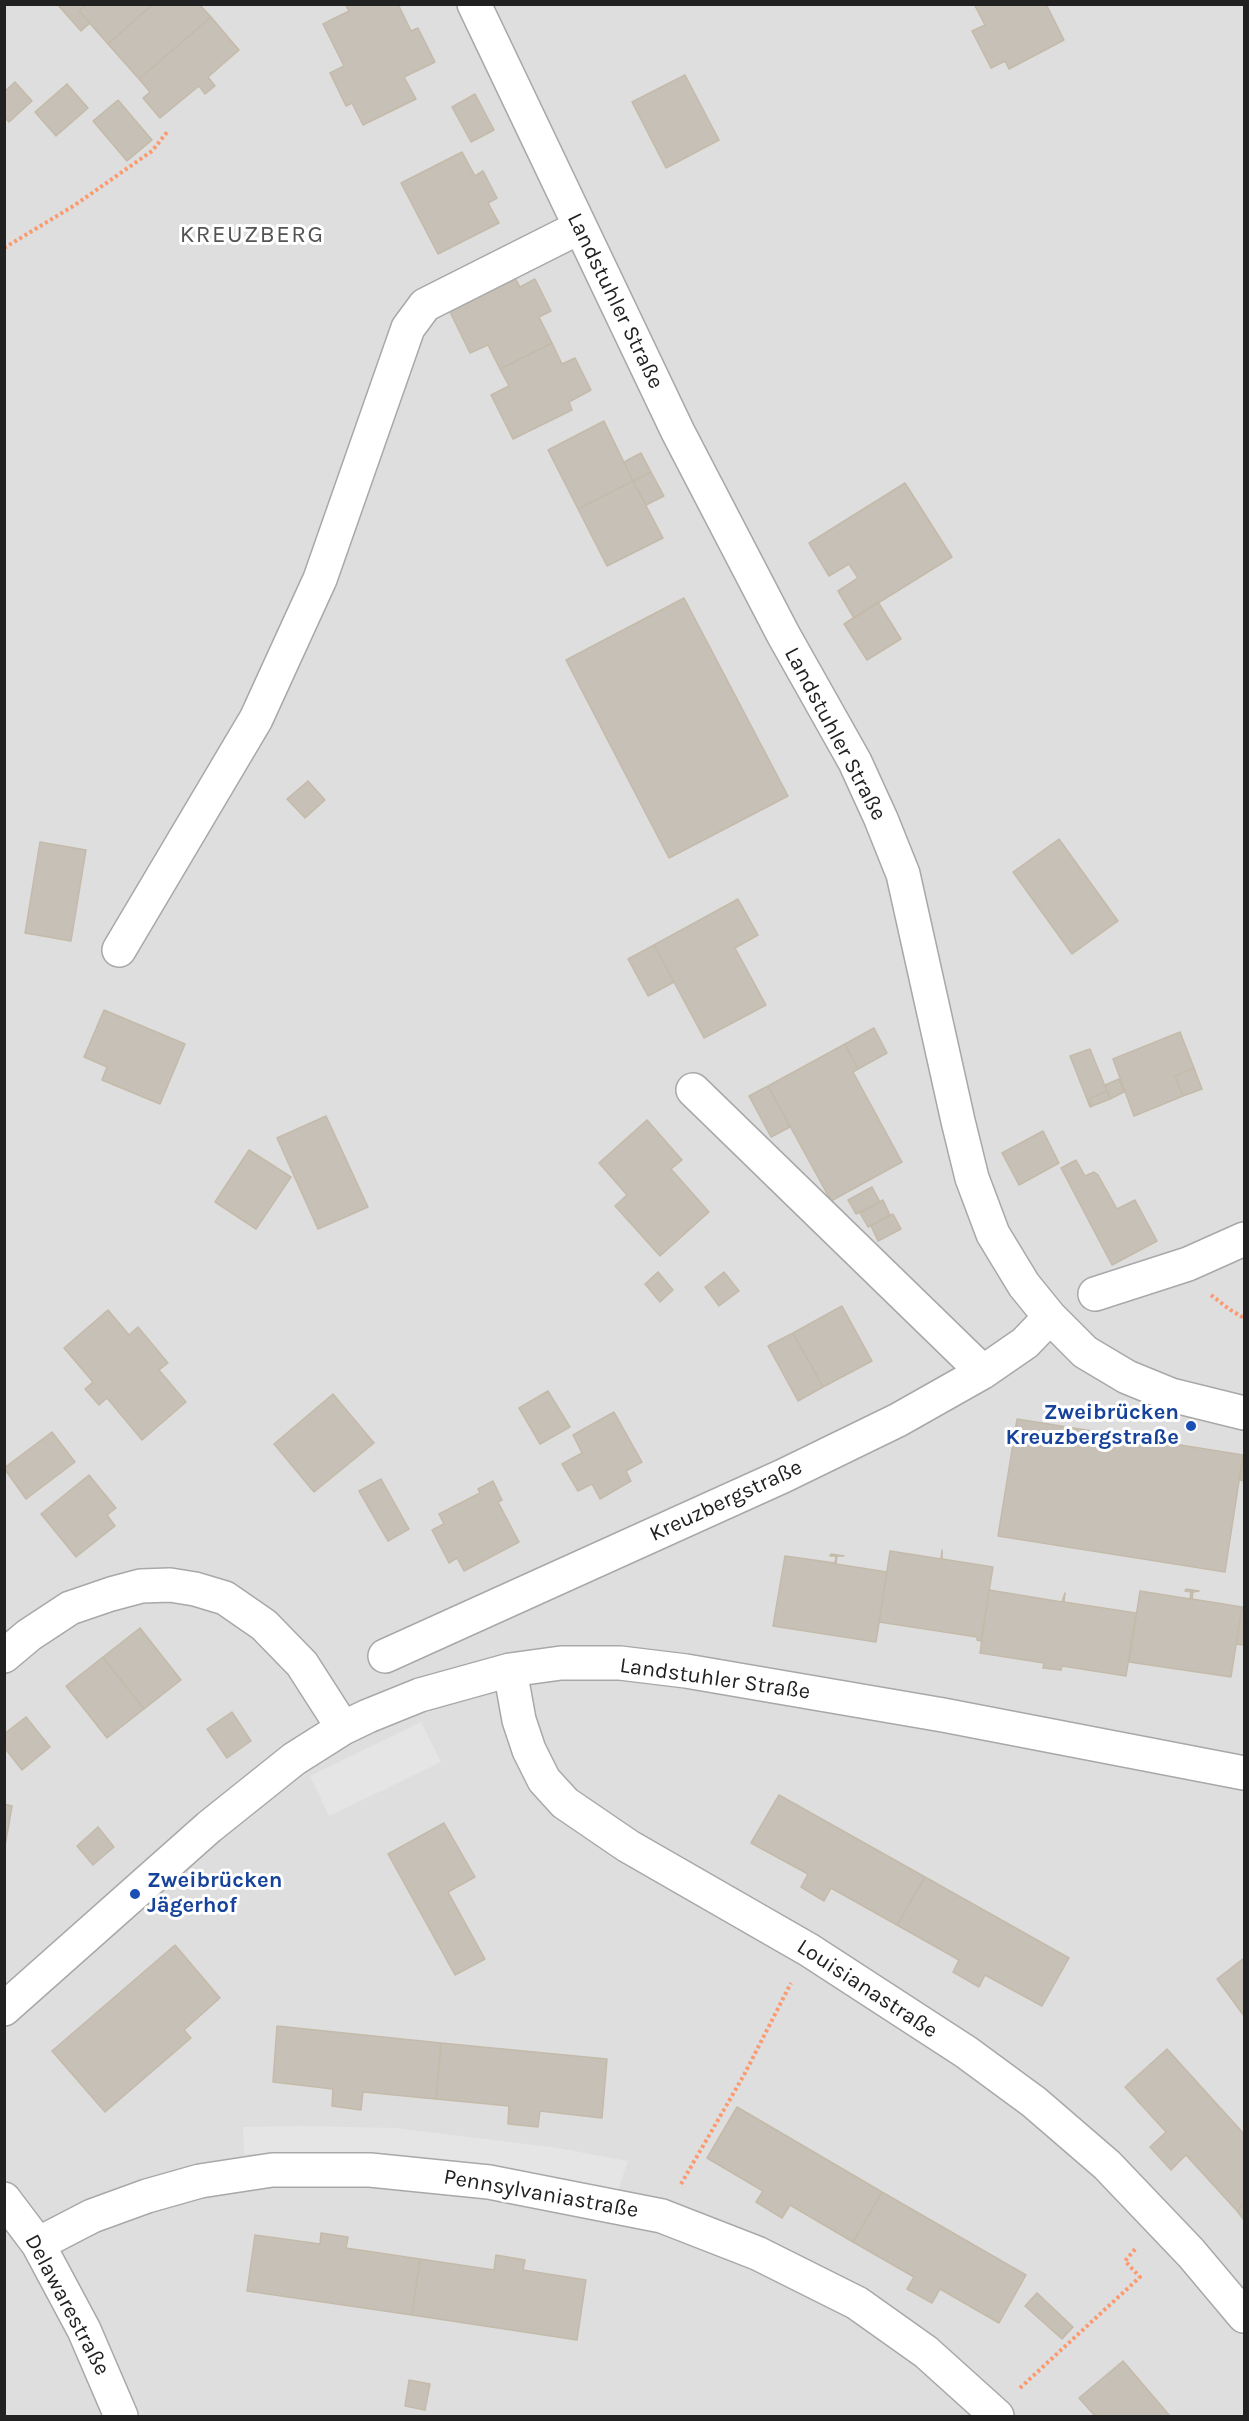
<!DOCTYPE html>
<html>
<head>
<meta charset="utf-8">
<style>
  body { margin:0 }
  #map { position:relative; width:1249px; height:2421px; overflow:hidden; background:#f2f0e8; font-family:Karla,sans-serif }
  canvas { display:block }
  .frame { position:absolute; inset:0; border:6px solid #212121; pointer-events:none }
</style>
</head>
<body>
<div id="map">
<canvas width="1249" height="2421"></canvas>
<div class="frame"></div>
</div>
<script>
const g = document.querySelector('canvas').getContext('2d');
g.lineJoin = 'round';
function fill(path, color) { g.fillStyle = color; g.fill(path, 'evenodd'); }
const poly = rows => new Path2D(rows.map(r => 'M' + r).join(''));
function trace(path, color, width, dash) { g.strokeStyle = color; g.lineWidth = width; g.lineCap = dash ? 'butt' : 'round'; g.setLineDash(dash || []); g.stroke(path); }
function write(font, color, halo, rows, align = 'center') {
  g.font = font + ' Karla,sans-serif'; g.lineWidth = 6; g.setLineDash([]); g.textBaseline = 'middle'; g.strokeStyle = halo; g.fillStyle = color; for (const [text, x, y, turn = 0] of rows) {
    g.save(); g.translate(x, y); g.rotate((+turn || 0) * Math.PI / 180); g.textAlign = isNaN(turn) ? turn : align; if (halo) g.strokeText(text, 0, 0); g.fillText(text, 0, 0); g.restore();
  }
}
const residential = poly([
  [5,5,1244,5,1244,2416,5,2416]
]);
const parking = poly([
  [421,1722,441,1762,329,1816,310,1776],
  [302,2126,396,2128,558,2148,628,2161,618,2190,474,2164,307,2154,244,2154,243,2127]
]);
const building = poly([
  [57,4,86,4,79,11,90,23,81,31,57,4],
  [86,4,153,4,108,44,79,11,86,4],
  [153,4,199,4,211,17,139,79,108,44,153,4],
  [345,4,398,4,411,31,418,28,435,62,404,77,416,99,363,125,352,103,346,106,330,73,344,66,323,24,349,11,345,4],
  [974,4,1046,4,1064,40,1009,69,1005,61,991,68,972,31,985,25,974,4],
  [211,17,239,50,208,77,215,86,205,94,199,86,160,118,143,98,150,92,139,79,211,17],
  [685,75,719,140,666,168,632,102,685,75],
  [15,82,32,101,9,122,4,117,4,92,15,82],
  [67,84,88,108,56,136,35,112,67,84],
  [475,94,494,130,471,142,452,107,475,94],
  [118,100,152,140,127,161,93,121,118,100],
  [462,152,475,176,483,171,497,198,488,203,499,223,438,254,401,183,462,152],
  [513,274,520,287,535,279,551,311,539,317,552,343,500,369,488,345,470,353,447,306,513,274],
  [552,343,562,364,575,358,591,390,569,402,572,410,513,439,491,395,509,386,500,369,552,343],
  [604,421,633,481,578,509,548,450,604,421],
  [641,453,651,472,633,481,624,462,641,453],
  [651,472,664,496,646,505,633,481,651,472],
  [633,481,663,538,607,566,578,509,633,481],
  [905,483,952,557,854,618,838,591,858,578,849,564,829,576,809,543,905,483],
  [684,598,788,796,669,858,566,660,684,598],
  [878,602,901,639,867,660,844,624,878,602],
  [308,781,325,800,305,818,287,799,308,781],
  [1059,839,1118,921,1072,954,1013,872,1059,839],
  [40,842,86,850,71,941,25,933,40,842],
  [738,899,758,935,735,948,766,1005,704,1038,654,945,738,899],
  [654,945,674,982,648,996,628,959,654,945],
  [104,1010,185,1044,160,1104,102,1080,107,1067,84,1057,104,1010],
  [874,1028,887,1053,858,1069,845,1044,874,1028],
  [1180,1032,1194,1068,1175,1076,1183,1096,1134,1116,1113,1059,1180,1032],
  [845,1044,858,1069,853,1072,902,1162,831,1201,768,1086,845,1044],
  [1090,1049,1107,1091,1089,1099,1092,1106,1090,1107,1070,1056,1090,1049],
  [1194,1068,1202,1089,1183,1096,1175,1076,1194,1068],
  [1119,1079,1124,1092,1110,1099,1105,1085,1119,1079],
  [768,1086,790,1127,771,1137,749,1096,768,1086],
  [1107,1091,1110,1099,1092,1106,1089,1099,1107,1091],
  [326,1116,368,1207,318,1229,277,1138,326,1116],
  [647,1120,682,1160,671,1169,709,1212,660,1256,615,1206,627,1195,599,1163,647,1120],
  [1043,1131,1059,1163,1019,1185,1002,1153,1043,1131],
  [249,1150,291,1177,256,1229,215,1202,249,1150],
  [1076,1160,1085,1176,1094,1172,1098,1175,1117,1209,1135,1200,1157,1241,1112,1265,1061,1168,1076,1160],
  [872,1187,880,1202,856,1214,848,1200,872,1187],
  [883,1200,890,1215,868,1227,860,1213,883,1200],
  [893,1214,901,1229,878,1241,871,1226,893,1214],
  [658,1272,673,1290,660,1302,645,1284,658,1272],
  [724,1272,739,1291,719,1306,705,1287,724,1272],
  [842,1306,872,1361,823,1387,793,1333,842,1306],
  [108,1310,129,1335,138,1327,168,1363,159,1370,186,1402,142,1440,107,1398,99,1405,85,1389,93,1382,64,1348,108,1310],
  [793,1333,823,1387,798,1401,768,1346,793,1333],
  [548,1391,570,1427,540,1444,519,1408,548,1391],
  [333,1394,374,1443,314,1492,274,1444,333,1394],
  [614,1412,642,1462,626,1471,631,1481,600,1499,592,1484,578,1491,562,1464,582,1453,573,1435,614,1412],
  [1017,1419,1243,1455,1225,1572,998,1536,1017,1419],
  [52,1432,75,1462,26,1499,4,1468,52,1432],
  [1243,1456,1244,1456,1244,1481,1240,1480,1243,1456],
  [89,1475,116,1508,107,1515,115,1526,76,1557,41,1514,89,1475],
  [381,1479,409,1529,388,1541,359,1491,381,1479],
  [493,1481,502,1500,498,1502,519,1542,464,1571,457,1558,449,1563,432,1530,444,1524,439,1514,480,1493,478,1489,493,1481],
  [942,1550,942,1559,993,1567,981,1641,977,1640,977,1637,879,1622,890,1551,941,1559,942,1550],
  [831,1554,844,1556,837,1556,836,1564,887,1572,876,1642,773,1626,785,1556,835,1563,836,1556,830,1556,831,1554],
  [1186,1589,1199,1591,1193,1592,1192,1599,1242,1607,1231,1677,1129,1662,1140,1591,1190,1599,1191,1592,1185,1591,1186,1589],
  [989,1590,1062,1602,1065,1593,1064,1602,1136,1613,1126,1676,1062,1666,1061,1670,1043,1668,1044,1663,980,1653,989,1590],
  [1242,1607,1244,1607,1244,1645,1236,1644,1242,1607],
  [140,1628,181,1680,144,1709,103,1657,140,1628],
  [103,1657,144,1709,107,1738,66,1686,103,1657],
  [232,1712,251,1741,227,1758,207,1729,232,1712],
  [26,1717,50,1747,22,1770,4,1747,4,1734,26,1717],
  [779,1795,925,1877,897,1925,831,1888,824,1901,801,1887,808,1874,751,1843,779,1795],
  [4,1804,12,1806,5,1846,4,1846,4,1804],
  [444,1823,475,1877,448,1892,485,1959,455,1975,388,1854,444,1823],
  [98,1827,114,1847,93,1865,77,1846,98,1827],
  [925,1877,1069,1958,1042,2006,985,1975,979,1987,953,1972,959,1960,897,1925,925,1877],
  [175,1945,220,1998,184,2030,191,2038,105,2112,52,2051,175,1945],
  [1244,1958,1244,2016,1217,1979,1244,1958],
  [277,2026,441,2043,436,2099,363,2092,361,2110,332,2106,333,2089,273,2082,277,2026],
  [441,2043,607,2059,602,2118,540,2111,538,2127,508,2124,509,2106,436,2099,441,2043],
  [1167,2049,1244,2134,1244,2203,1237,2211,1186,2155,1171,2170,1150,2147,1166,2132,1125,2087,1167,2049],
  [737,2107,882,2192,853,2242,790,2205,782,2218,756,2202,763,2191,707,2158,737,2107],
  [882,2192,1026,2275,999,2323,940,2289,932,2303,907,2289,914,2277,853,2242,882,2192],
  [1244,2203,1244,2220,1237,2211,1244,2203],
  [321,2233,348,2237,346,2248,420,2259,412,2315,247,2291,255,2235,320,2244,321,2233],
  [496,2255,525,2260,523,2270,586,2280,577,2340,412,2315,420,2259,494,2270,496,2255],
  [1037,2293,1073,2327,1062,2339,1025,2306,1037,2293],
  [1123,2361,1170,2416,1095,2416,1079,2398,1123,2361],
  [409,2380,430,2384,425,2410,405,2406,409,2380]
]);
const path = poly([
  [4,248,75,205,152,151,168,131],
  [1211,1295,1229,1309,1244,1318],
  [681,2184,744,2075,791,1983],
  [1020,2388,1140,2277,1125,2261,1136,2248]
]);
const minor = poly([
  [474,4,678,432,783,634,855,762,881,819,903,874,958,1121,972,1178,993,1234,1024,1285,1050,1317,1085,1352,1127,1377,1171,1395,1244,1413],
  [119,950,256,719,320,579,408,328,425,305,580,227],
  [693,1090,983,1372],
  [1095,1294,1188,1264,1244,1239],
  [4,1656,29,1635,70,1608,111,1594,141,1586,170,1585,195,1589,225,1598,264,1625,302,1664,343,1728],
  [385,1656,783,1476,898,1420,983,1372,1025,1343,1050,1317],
  [510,1670,519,1720,529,1750,544,1780,565,1803,628,1846,809,1950,966,2052,1034,2102,1107,2165,1191,2253,1244,2316],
  [4,2009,209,1827,294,1759,343,1728,368,1716,420,1695,510,1670,561,1663,620,1663,686,1671,943,1715,1244,1773],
  [4,2199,38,2244,84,2330,121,2416],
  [38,2244,92,2216,147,2196,200,2181,272,2170,370,2170,489,2182,662,2216,757,2253,857,2303,926,2352,997,2416]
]);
const markers = [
  [1191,1426,6,"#1a4fb4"],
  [135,1894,6,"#1a4fb4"]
];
const streetNames = [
  ["Landstuhler Straße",615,301,64],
  ["Landstuhler Straße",835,734,62],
  ["Kreuzbergstraße",726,1501,-25],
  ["Landstuhler Straße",715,1679,8],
  ["Louisianastraße",867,1989,33],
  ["Pennsylvaniastraße",541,2194,10],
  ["Delawarestraße",67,2305,62]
];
const transitNames = [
  ["Zweibrücken",1179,1413],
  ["Kreuzbergstraße",1179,1438],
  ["Zweibrücken",147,1881,"left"],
  ["Jägerhof",147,1906,"left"]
];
const neighbourhoodNames = [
  ["KREUZBERG",252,235]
];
fill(residential, '#dfdede');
fill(parking, '#e5e5e5');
fill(building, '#c7c0b7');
trace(building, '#c4baa9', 1.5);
trace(minor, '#a8a8a8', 36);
trace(path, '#fc996e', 4, [3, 3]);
trace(minor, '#fff', 33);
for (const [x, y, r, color] of markers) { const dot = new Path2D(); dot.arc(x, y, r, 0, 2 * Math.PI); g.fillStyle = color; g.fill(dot); trace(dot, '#fff', 2); }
write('22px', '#212121', '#fff', streetNames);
write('bold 22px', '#164399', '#fff', transitNames, 'right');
g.letterSpacing = '1.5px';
write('24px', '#545454', '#fff', neighbourhoodNames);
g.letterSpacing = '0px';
</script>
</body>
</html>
